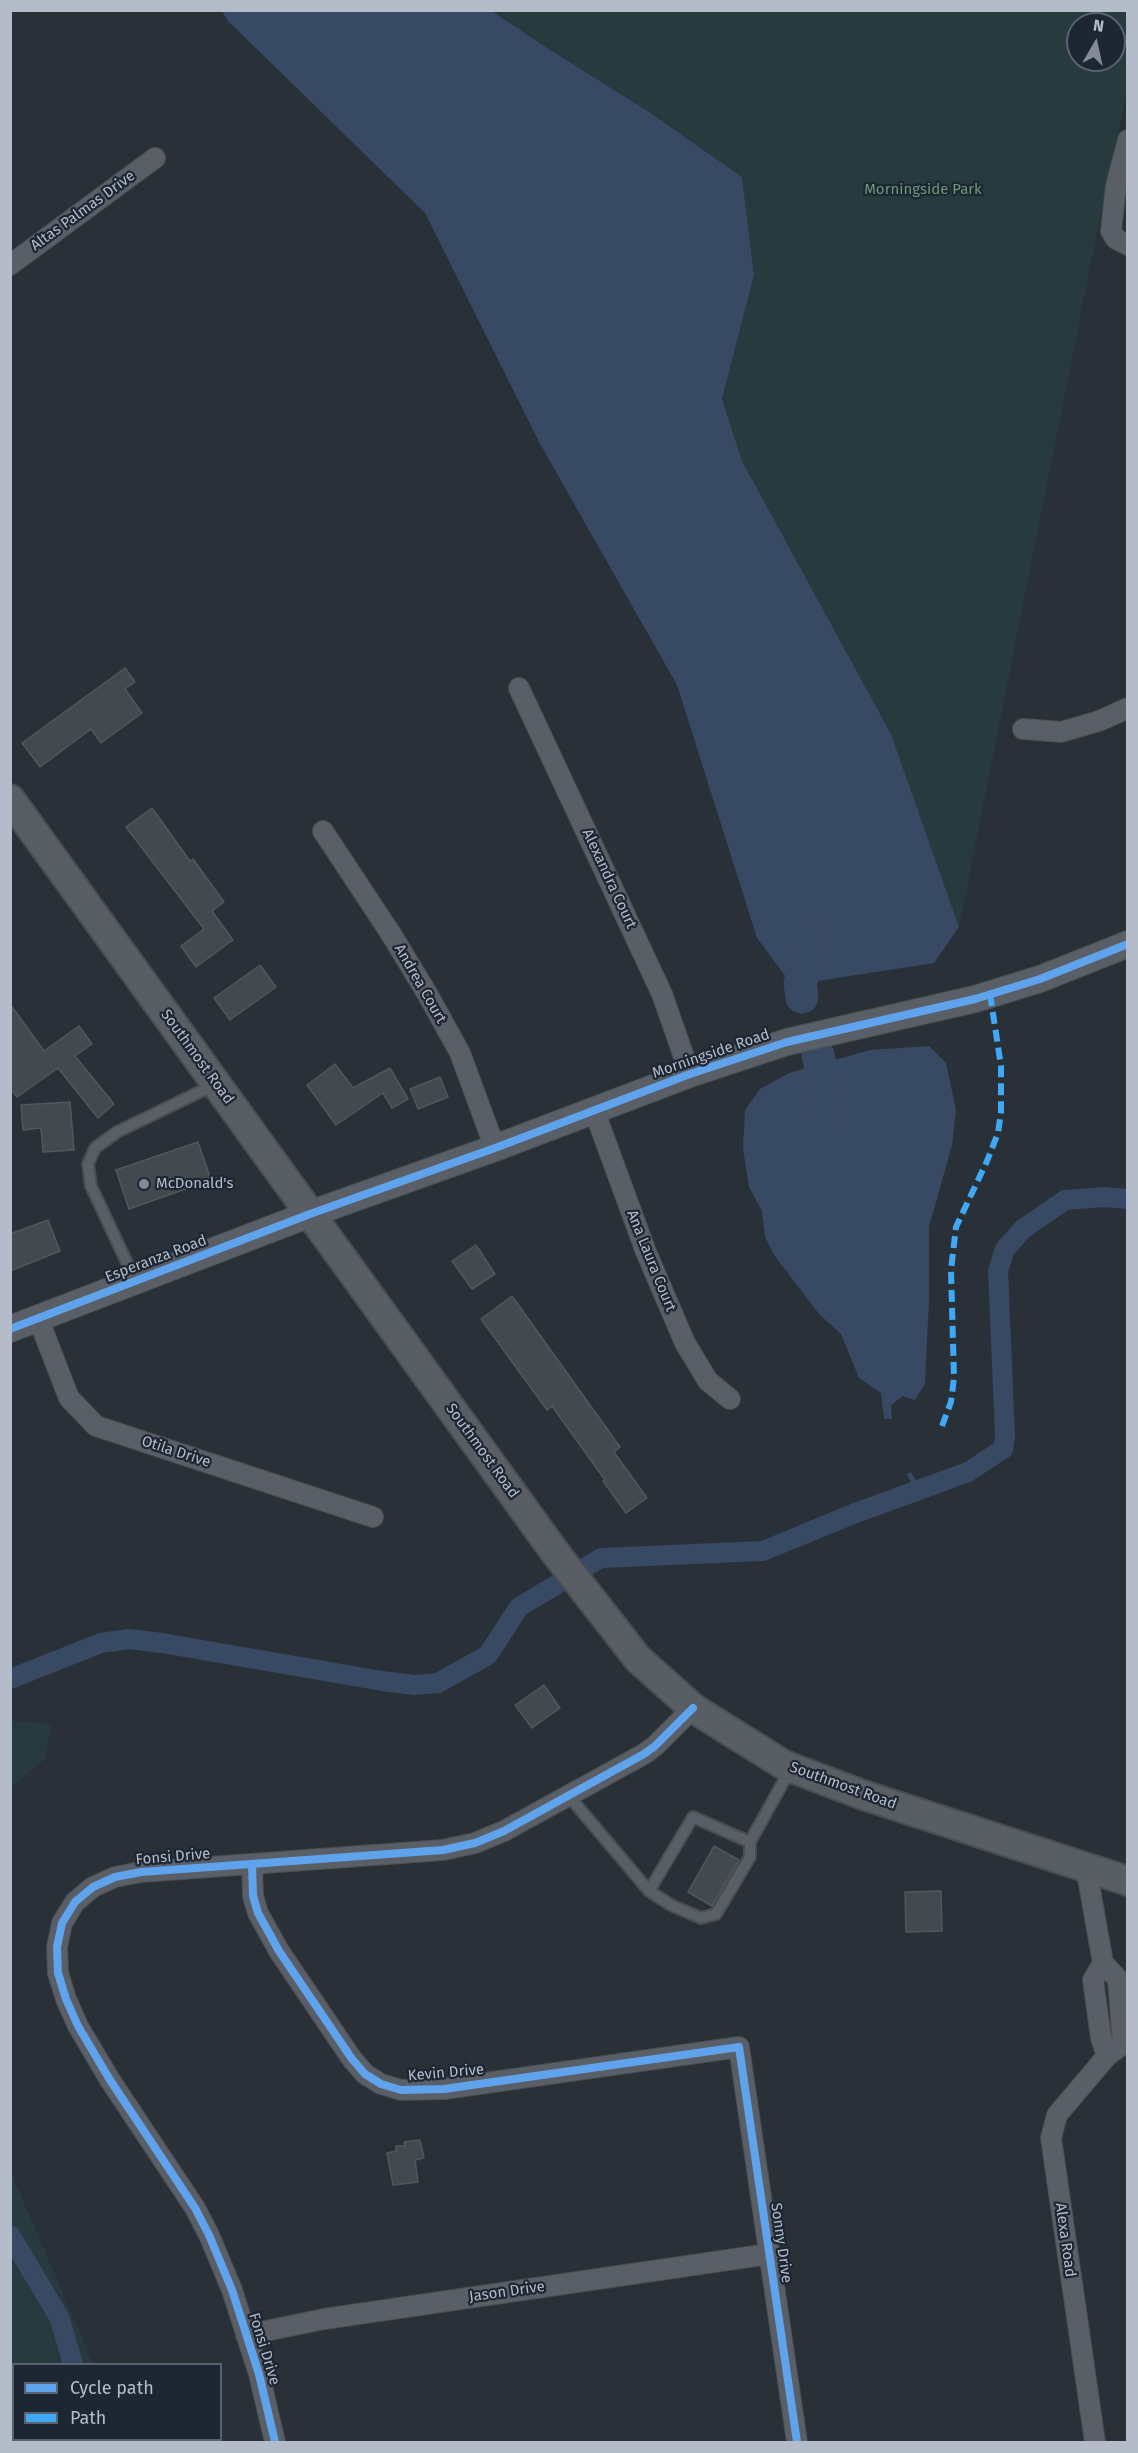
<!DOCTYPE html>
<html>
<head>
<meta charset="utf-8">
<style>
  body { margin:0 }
  #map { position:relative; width:1138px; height:2453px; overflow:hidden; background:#2a3038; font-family:"Fira Sans",sans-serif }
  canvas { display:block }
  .frame { position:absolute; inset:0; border:12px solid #b4bcc9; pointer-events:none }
  .legend { position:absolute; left:12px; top:2363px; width:210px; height:78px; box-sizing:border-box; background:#1d2633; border:2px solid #59626f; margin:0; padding:8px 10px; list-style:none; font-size:18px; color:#b4bcc9 }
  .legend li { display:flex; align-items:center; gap:12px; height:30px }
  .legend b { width:30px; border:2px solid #59626f }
  .north { position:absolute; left:1066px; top:12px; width:60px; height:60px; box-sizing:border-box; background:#1d2633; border:2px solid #59626f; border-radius:50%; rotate:9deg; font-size:16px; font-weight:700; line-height:24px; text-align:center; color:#b4bcc9 }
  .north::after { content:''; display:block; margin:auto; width:21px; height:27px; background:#848b96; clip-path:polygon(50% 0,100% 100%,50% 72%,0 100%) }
</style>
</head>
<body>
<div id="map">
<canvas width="1138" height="2453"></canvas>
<div class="frame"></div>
<ul class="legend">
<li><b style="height:8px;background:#60a3ed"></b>Cycle path</li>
<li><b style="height:8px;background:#3fa9f5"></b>Path</li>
</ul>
<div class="north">N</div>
</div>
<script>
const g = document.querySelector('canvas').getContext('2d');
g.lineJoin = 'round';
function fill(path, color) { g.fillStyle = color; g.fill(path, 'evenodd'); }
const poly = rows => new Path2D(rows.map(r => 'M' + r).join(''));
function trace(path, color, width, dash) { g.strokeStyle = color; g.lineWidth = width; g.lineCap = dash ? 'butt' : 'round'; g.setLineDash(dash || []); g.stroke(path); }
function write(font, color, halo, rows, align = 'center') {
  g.font = font + ' "Fira Sans",sans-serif'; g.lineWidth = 4.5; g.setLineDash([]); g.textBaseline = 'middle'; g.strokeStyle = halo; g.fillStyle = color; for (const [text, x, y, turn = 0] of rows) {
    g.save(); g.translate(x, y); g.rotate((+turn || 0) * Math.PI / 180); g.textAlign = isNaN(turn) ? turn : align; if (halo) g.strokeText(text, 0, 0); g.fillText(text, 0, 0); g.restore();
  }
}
const green = poly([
  [492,11,1127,11,1127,90,1091,262,959,927,891,734,742,461,722,399,754,275,742,177,649,112,541,44],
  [1078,24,1114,24,1114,60,1078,60],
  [11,1721,52,1724,44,1760,11,1787],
  [10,2170,93,2364,14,2364,14,2440,125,2440,127,2442,11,2442]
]);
const water = poly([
  [222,11,492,11,541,44,649,112,742,177,754,275,722,399,742,461,891,734,959,927,934,963,792,985,757,938,677,685,539,442,425,213,228,21],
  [929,1046,946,1063,956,1110,952,1145,929,1227,929,1299,925,1384,915,1400,903,1396,891,1405,892,1419,886,1419,884,1418,881,1393,859,1378,841,1334,819,1314,774,1255,765,1237,762,1211,749,1187,743,1149,745,1110,760,1089,789,1073,870,1050]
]);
const stream = poly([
  [910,1475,918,1490]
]);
const canal = poly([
  [10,1679,101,1643,129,1639,162,1643,382,1681,415,1685,438,1683,488,1655,519,1607,601,1558,763,1551,853,1514,968,1472,1003,1449,1005,1437,998,1271,1005,1249,1023,1229,1065,1200,1104,1197,1128,1199],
  [10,2235,59,2317,73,2364],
  [96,2440,97,2442]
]);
const river = poly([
  [802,997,800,983,815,942],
  [818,1055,830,1109]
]);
const building = poly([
  [125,668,135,682,125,689,142,713,101,743,91,729,40,767,22,743,125,668],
  [152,808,190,861,193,859,224,902,212,911,233,940,196,967,181,946,204,929,126,827,152,808],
  [260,965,276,987,230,1020,214,998,260,965],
  [10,1004,44,1051,79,1026,92,1044,75,1056,114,1104,98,1118,58,1068,17,1097,10,1088,10,1004],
  [335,1064,353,1088,390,1068,408,1099,392,1108,383,1093,336,1125,307,1085,335,1064],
  [440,1077,448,1097,418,1109,410,1089,440,1077],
  [70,1102,74,1150,43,1152,41,1128,23,1130,21,1105,70,1102],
  [198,1142,211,1180,129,1209,116,1170,198,1142],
  [48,1220,60,1251,10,1271,10,1234,48,1220],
  [476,1245,495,1274,472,1289,452,1261,476,1245],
  [512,1296,620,1447,614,1452,647,1498,626,1513,603,1481,605,1480,552,1406,547,1410,481,1319,512,1296],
  [544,1685,560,1708,532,1728,515,1705,544,1685],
  [714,1846,739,1860,712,1906,688,1892,714,1846],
  [941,1891,942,1931,906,1932,905,1892,941,1891],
  [420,2140,424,2158,415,2160,418,2182,393,2185,387,2153,396,2151,396,2146,405,2146,404,2142,420,2140]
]);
const service = poly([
  [135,1280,91,1186,88,1164,95,1148,117,1132,216,1084],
  [568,1795,649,1891,693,1817,750,1842,791,1768],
  [649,1891,671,1905,701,1918,716,1914,750,1857,750,1842]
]);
const minor = poly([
  [1128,140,1116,186,1111,231,1116,239,1128,245],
  [10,265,155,158],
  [519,688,662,994,690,1074],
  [1023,729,1061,732,1099,721,1128,708],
  [323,831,391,934,428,995,460,1053,495,1148],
  [594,1110,646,1252,685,1343,708,1381,730,1399],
  [38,1318,69,1398,96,1426,373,1517],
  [252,1864,253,1896,258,1913,279,1951,352,2059,365,2074,381,2084,401,2090,444,2089,739,2047,797,2442],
  [1086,1867,1103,1963,1118,1979,1123,2044,1107,2056,1057,2115,1051,2138,1095,2442],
  [1103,1963,1093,1980,1101,2038,1107,2056],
  [246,2335,324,2319,769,2254],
  [275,2442,259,2374,232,2290,209,2235,195,2208,110,2080,78,2026,66,1999,58,1973,57,1947,62,1923,75,1902,93,1887,115,1877,141,1872,443,1850,475,1843,504,1831,644,1754,655,1746,693,1708]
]);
const tertiary = poly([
  [10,1329,310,1214,495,1148,690,1074,787,1042,975,999,1040,979,1128,944]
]);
const secondary = poly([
  [10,799,557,1555,638,1659,693,1708,784,1765,863,1795,1128,1881]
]);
const quiet = poly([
  [942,1426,951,1402,954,1378,951,1270,956,1227,987,1161,998,1133,1001,1112,1001,1066,990,994]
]);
const cycleway = poly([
  [10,1329,310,1214,495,1148,690,1074,787,1042,975,999,1040,979,1128,944],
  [252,1864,253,1896,258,1913,279,1951,352,2059,365,2074,381,2084,401,2090,444,2089,739,2047,797,2442],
  [275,2442,259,2374,232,2290,209,2235,195,2208,110,2080,78,2026,66,1999,58,1973,57,1947,62,1923,75,1902,93,1887,115,1877,141,1872,443,1850,475,1843,504,1831,644,1754,655,1746,693,1708]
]);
const markers = [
  [144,1184,6,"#848b96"]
];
const parkNames = [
  ["Morningside Park",923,190]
];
const streetNames = [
  ["Altas Palmas Drive",83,211,-36],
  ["Alexandra Court",609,879,65],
  ["Andrea Court",420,984,60],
  ["Morningside Road",711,1054,-19],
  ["Southmost Road",197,1057,54],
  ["Esperanza Road",156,1259,-21],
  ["Ana Laura Court",651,1261,68],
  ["Southmost Road",482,1451,54],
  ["Otila Drive",176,1452,18],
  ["Southmost Road",843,1786,20],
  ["Fonsi Drive",173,1857,-5],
  ["Kevin Drive",446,2073,-5],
  ["Alexa Road",1065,2240,82],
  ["Sonny Drive",781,2243,82],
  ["Jason Drive",507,2292,-8],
  ["Fonsi Drive",264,2349,73]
];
const poiNames = [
  ["McDonald's",156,1184]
];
fill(green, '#273a3e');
fill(water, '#384963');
trace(stream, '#384963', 5);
trace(canal, '#384963', 20);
trace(river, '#384963', 33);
fill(building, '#444950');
trace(building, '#52575f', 1.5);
trace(service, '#484c53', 14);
trace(minor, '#484c53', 22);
trace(tertiary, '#484c53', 28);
trace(secondary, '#484c53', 32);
trace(service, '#5a5e66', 10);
trace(minor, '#5a5e66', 20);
trace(tertiary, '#5a5e66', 26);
trace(secondary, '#595d64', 28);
trace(quiet, '#3fa9f5', 6, [12, 6]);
trace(cycleway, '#60a3ed', 8);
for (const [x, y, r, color] of markers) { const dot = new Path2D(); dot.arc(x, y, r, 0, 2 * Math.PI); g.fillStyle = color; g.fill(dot); trace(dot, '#1d2633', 2); }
write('15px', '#6b9a76', '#1d2633', parkNames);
write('15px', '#b4bcc9', '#1d2633', streetNames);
write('15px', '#b4bcc9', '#1d2633', poiNames, 'left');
</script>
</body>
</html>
